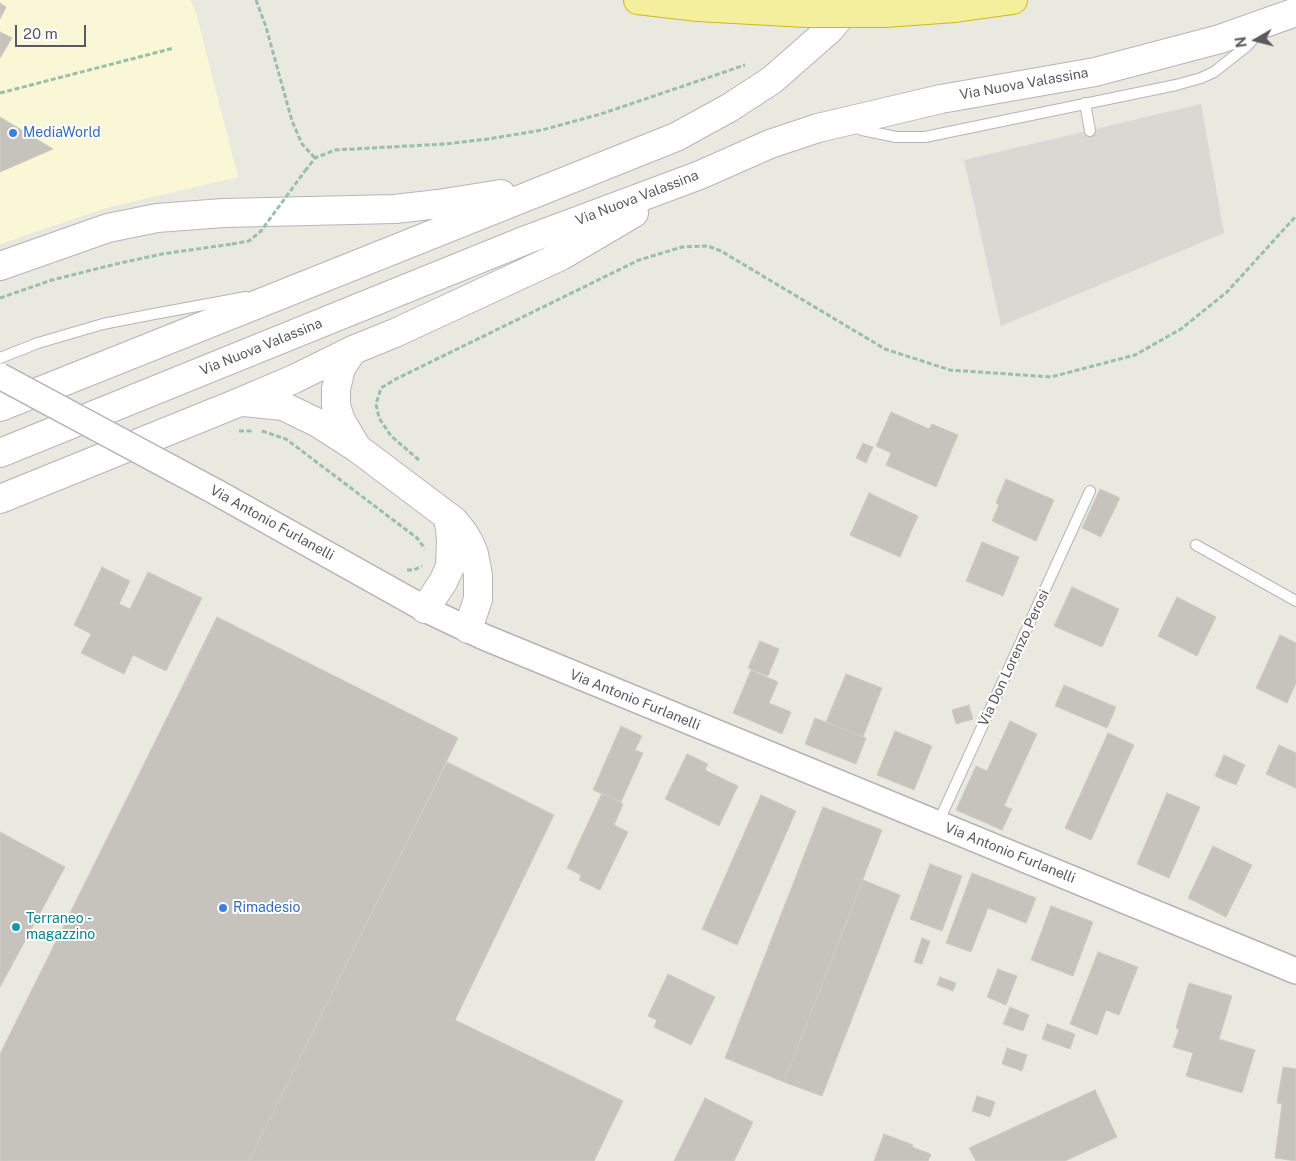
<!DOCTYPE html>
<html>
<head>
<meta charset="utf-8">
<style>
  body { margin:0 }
  #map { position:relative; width:1296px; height:1161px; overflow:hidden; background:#eae9e0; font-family:"Public Sans",sans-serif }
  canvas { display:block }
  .north { position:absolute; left:1231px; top:15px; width:50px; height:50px; -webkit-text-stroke:4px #fff; paint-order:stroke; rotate:262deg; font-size:14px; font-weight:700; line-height:20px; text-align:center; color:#595a5f }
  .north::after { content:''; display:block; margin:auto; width:18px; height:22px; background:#595a5f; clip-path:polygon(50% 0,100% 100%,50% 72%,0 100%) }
  .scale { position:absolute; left:15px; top:25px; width:71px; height:22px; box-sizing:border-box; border:2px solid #595a5f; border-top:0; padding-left:6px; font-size:15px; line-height:18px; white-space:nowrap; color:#595a5f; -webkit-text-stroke:4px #fff; paint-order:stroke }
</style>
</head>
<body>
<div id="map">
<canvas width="1296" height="1161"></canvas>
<div class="north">N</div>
<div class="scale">20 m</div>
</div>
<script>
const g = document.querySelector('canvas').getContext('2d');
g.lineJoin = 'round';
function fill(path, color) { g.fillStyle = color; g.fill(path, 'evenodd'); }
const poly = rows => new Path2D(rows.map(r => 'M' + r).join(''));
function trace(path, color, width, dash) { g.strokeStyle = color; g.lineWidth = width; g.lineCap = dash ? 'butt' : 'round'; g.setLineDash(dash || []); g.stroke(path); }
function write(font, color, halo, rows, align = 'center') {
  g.font = font + ' "Public Sans",sans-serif'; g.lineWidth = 4; g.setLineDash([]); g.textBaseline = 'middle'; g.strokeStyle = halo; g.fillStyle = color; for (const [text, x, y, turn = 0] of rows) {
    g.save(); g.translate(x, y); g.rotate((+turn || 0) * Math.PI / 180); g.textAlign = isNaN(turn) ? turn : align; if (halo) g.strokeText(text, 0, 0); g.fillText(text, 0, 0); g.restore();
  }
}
const commercial = poly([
  [0,0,190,0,195,9,238,177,106,208,0,244]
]);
const industrial = poly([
  [1201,104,1224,233,1001,326,964,160]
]);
const building = poly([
  [0,3,6,7,0,19,0,3],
  [0,32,12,38,0,58,0,32],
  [0,117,53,149,0,172,0,117],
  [891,412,929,429,932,424,958,435,936,487,886,465,891,453,876,446,891,412],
  [863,443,873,447,866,463,856,458,863,443],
  [1006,479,1054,500,1036,541,992,521,999,505,996,503,1006,479],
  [1100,489,1120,498,1101,537,1082,528,1100,489],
  [869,493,918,516,900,557,850,535,869,493],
  [982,542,1019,557,1003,596,966,581,982,542],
  [102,567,130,581,119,604,130,609,148,572,202,598,166,671,133,655,124,674,81,653,91,634,74,625,102,567],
  [1072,587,1119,609,1102,647,1054,626,1072,587],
  [1177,597,1216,617,1197,656,1158,636,1177,597],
  [217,617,458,738,249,1161,0,1161,0,1054,217,617],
  [1280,635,1296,643,1296,683,1287,703,1256,688,1280,635],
  [760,641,779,649,768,676,748,668,760,641],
  [751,670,778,682,769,703,791,712,782,734,733,713,751,670],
  [846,674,882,688,863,737,826,722,846,674],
  [1064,685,1116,707,1107,728,1055,706,1064,685],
  [969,705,973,719,956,724,952,710,969,705],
  [815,718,866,738,856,764,805,744,815,718],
  [1010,721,1037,734,1004,806,1012,809,1002,830,956,810,976,766,987,771,1010,721],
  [621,726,642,736,635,750,643,753,621,802,593,790,621,726],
  [895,731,932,746,914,790,877,775,895,731],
  [1108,733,1134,745,1091,840,1065,828,1108,733],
  [1279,745,1296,753,1296,788,1266,774,1279,745],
  [687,754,708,764,705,770,738,786,719,826,665,799,687,754],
  [1224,755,1245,765,1236,785,1215,776,1224,755],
  [447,762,554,815,455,1020,623,1101,594,1161,249,1161,447,762],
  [602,793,623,804,614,825,628,832,600,890,579,880,581,875,567,868,602,793],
  [1167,793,1200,807,1169,878,1137,864,1167,793],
  [761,795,796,811,737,945,702,929,761,795],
  [823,807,882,830,784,1082,725,1058,823,807],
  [0,832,65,867,0,987,0,832],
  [1213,846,1252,865,1226,917,1188,898,1213,846],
  [930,864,962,876,942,931,910,919,930,864],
  [972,873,1036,898,1026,923,988,908,971,952,946,943,972,873],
  [863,880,900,895,822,1096,784,1082,863,880],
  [1051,906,1093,922,1073,976,1031,960,1051,906],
  [922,938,930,941,922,964,914,962,922,938],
  [1098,952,1138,967,1119,1015,1106,1010,1097,1035,1070,1024,1098,952],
  [998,969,1017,976,1006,1005,987,997,998,969],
  [668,974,715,997,691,1045,654,1027,657,1020,648,1016,668,974],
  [940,977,956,983,953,991,937,985,940,977],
  [1189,983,1232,996,1219,1039,1255,1050,1242,1093,1186,1076,1193,1053,1173,1047,1179,1029,1176,1028,1189,983],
  [1010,1007,1029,1015,1023,1031,1003,1024,1010,1007],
  [1047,1024,1075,1034,1070,1049,1042,1039,1047,1024],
  [1007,1048,1027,1055,1022,1071,1002,1064,1007,1048],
  [1283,1067,1296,1069,1296,1161,1275,1158,1282,1104,1277,1103,1283,1067],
  [1095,1090,1117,1137,1065,1161,976,1161,969,1148,1095,1090],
  [977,1096,995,1102,990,1117,972,1111,977,1096],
  [705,1098,753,1122,734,1161,674,1161,705,1098],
  [884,1134,913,1145,912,1147,931,1154,928,1161,874,1161,884,1134]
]);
const path = poly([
  [256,0,266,27,292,121,302,144,315,158],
  [0,93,174,48],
  [305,171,315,158,335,150,445,144,488,139,542,130,601,114,745,65],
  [0,298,52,280,116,264,162,254,232,244],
  [239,431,253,431],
  [262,431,286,439,417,538,425,549],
  [419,460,391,436,379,418,376,404,381,388,396,379,639,260,682,247,708,246,721,251,885,349,950,370,1051,377,1135,355,1181,329,1227,292,1296,216],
  [407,570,414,570,422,566]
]);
const service = poly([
  [1085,103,1090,131],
  [854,126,862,130,896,137,925,137,1176,85,1201,78,1214,72,1247,46,1258,33],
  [0,358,38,343,103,324,154,314,246,297],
  [1196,545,1296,601],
  [938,823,1090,491]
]);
const tertiary = poly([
  [216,492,425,609,484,637,1296,971]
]);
const secondary = poly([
  [0,266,108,228,157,218,223,213,395,209,438,204,501,194],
  [353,350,341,368,336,389,336,406,341,421,356,446],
  [244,402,283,406,318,423,357,448,454,521,463,532,469,542,474,554,478,575,478,599,468,629],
  [0,407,676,137,729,108,772,80,829,30,854,0],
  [0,453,526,240,700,175,770,144,818,128,941,99,1095,72,1220,39,1296,12],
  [0,499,240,402,294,379,353,350,395,333,561,256,634,213],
  [425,609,443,582,450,567,451,541,450,528,447,516]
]);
const trunk = poly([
  [638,0,698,7],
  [955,8,1013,0]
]);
const pathBridge = poly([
  [232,244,249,241,261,231,305,171]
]);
const tertiaryBridge = poly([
  [0,376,216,492]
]);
const trunkBridge = poly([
  [698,7,806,13,885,13,955,8]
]);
const markers = [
  [13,133,5,"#3f7fe0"],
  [223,908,5,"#3f7fe0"],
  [16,927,5,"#0f9aa8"]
];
const streetNames = [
  ["Via Nuova Valassina",1024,84,-10],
  ["Via Nuova Valassina",637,198,-21],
  ["Via Nuova Valassina",261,347,-22],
  ["Via Antonio Furlanelli",272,523,29],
  ["Via Don Lorenzo Perosi",1014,658,-65],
  ["Via Antonio Furlanelli",635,700,22],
  ["Via Antonio Furlanelli",1010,853,22]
];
const shopNames = [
  ["MediaWorld",23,133],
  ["Rimadesio",233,908]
];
const cultureNames = [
  ["Terraneo -",26,919],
  ["magazzino",26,935]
];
fill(commercial, '#f9f7d6');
fill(industrial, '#d9d8d2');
fill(building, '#c5c3bc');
trace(building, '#ceccbf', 1);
trace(service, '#b3b4b9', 12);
trace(tertiary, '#b3b4b9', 28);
trace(secondary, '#b4b5bb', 30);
trace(trunk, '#d3b716', 30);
trace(path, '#99bfaa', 3, [5, 2.5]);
trace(service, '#fff', 10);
trace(tertiary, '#fff', 25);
trace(secondary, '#fff', 28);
trace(trunk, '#f4ef9c', 28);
trace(tertiaryBridge, '#b3b4b9', 28, []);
trace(trunkBridge, '#d3b716', 30, []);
trace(pathBridge, '#99bfaa', 3, [5, 2.5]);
trace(tertiaryBridge, '#fff', 25);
trace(trunkBridge, '#f4ef9c', 28);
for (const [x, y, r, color] of markers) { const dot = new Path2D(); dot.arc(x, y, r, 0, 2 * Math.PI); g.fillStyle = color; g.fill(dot); trace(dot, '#fff', 2); }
write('14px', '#595a5f', '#fff', streetNames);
write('14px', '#366cbe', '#fff', shopNames, 'left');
write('14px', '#0d838f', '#fff', cultureNames, 'left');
</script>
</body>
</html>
